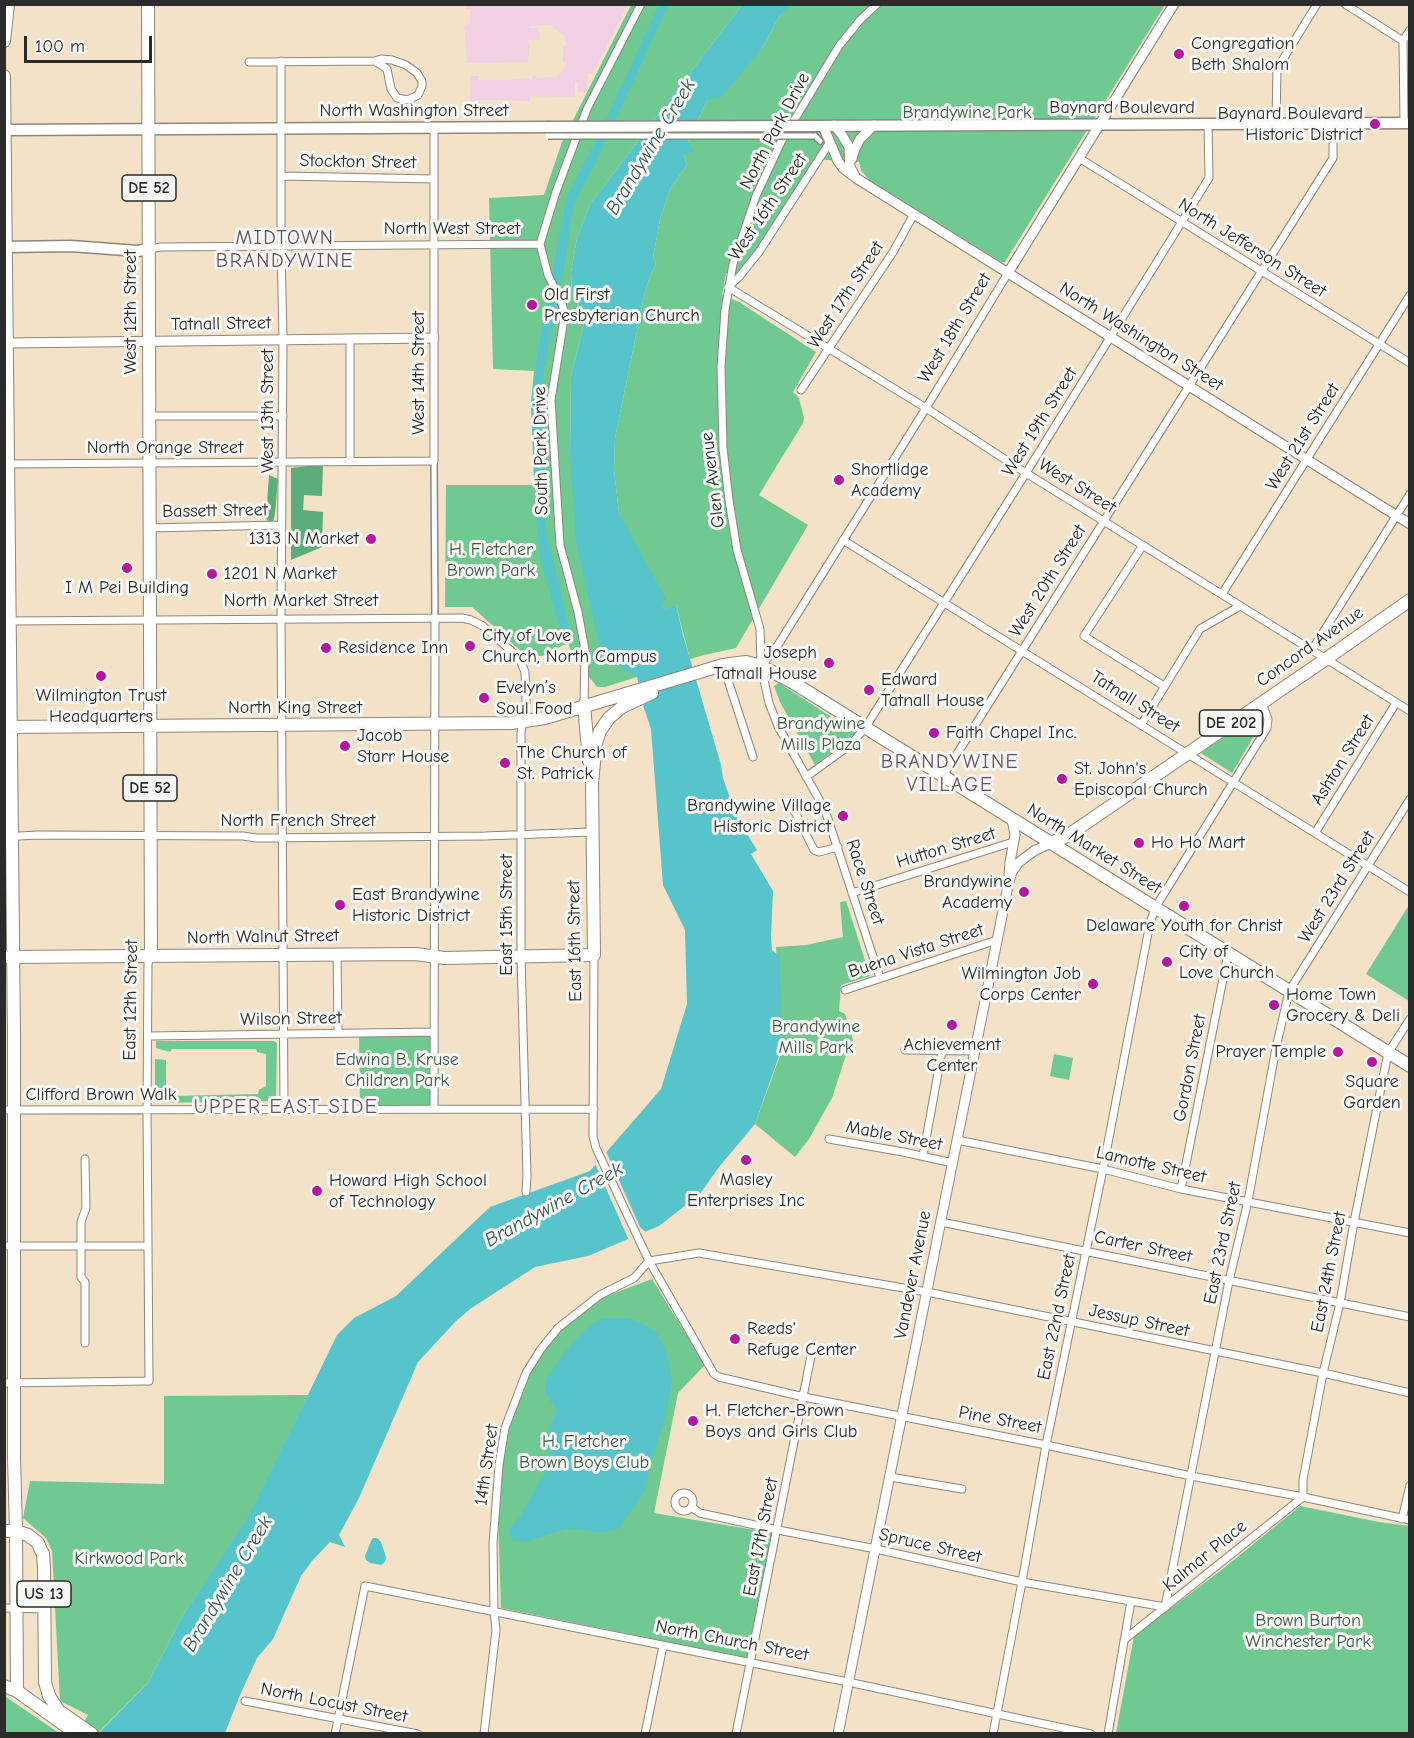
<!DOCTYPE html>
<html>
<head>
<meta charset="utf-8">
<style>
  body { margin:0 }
  #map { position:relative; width:1414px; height:1738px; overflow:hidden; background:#f3e1c8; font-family:"Comic Neue",sans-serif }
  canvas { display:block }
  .frame { position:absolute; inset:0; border:6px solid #2b2b2b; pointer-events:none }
  .scale { position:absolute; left:24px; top:36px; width:128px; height:27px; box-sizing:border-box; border:3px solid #2b2b2b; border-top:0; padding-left:8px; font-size:18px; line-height:21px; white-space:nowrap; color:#2b2b2b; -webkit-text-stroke:4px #f6f6f2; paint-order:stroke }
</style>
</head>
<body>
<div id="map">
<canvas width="1414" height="1738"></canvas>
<div class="frame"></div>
<div class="scale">100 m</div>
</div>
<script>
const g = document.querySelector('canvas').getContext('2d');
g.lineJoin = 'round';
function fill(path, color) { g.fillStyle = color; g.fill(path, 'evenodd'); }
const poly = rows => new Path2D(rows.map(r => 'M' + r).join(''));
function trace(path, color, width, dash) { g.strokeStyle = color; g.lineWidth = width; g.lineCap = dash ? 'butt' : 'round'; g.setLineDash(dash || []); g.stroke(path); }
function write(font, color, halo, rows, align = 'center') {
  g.font = font + ' "Comic Neue",sans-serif'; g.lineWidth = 6; g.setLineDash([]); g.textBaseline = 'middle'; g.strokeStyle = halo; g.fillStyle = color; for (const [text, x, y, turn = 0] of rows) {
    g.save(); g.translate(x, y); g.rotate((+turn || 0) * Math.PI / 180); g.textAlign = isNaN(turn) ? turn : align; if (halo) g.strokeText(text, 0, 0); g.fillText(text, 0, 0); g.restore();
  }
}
const built = poly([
  [465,5,465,4,628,5,592,74,588,74,586,92,578,92,578,83,575,82,575,97,530,96,530,102,509,100,476,100,475,105,470,104,471,76,479,76,479,80,510,80,511,79,529,78,532,80,532,76,536,75,536,78,555,77,563,71,566,65,566,62,563,62,563,46,567,45,564,36,550,25,529,26,529,28,537,28,540,32,540,40,528,40,530,46,529,48,528,62,467,63,464,25,470,24,470,9,465,9]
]);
const green = poly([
  [792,4,1165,5,1005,262,1001,262,869,180,861,170,859,162,814,159,771,229,751,257,738,273,726,273,722,295,739,302,816,352,793,392,799,398,804,418,803,423,759,495,808,525,736,648,704,655,690,659,676,605,665,611,619,513,614,470,615,438,644,296,650,276,656,264,653,258,660,219,670,189,687,165,684,155,688,142,707,100,761,50,779,17],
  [631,5,742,5,590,204,577,238,571,272,572,294,586,316,571,376,570,454,637,677,605,687,597,687,574,657,567,641,565,644,551,652,542,656,533,656,521,651,472,607,445,607,446,485,534,485,531,403,534,371,493,369,489,198,544,195,562,142],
  [779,683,856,733,815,765,780,702,774,686],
  [1262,711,1264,719,1232,773,1201,753],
  [846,901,870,976,841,985,839,1011,845,1014,854,1043,847,1052,832,1098,809,1139,795,1157,755,1124,780,1056,781,1042,776,947,806,945,843,937,840,902],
  [1409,905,1409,1001,1366,974],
  [359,1032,434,1032,434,1108,360,1109],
  [156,1041,274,1041,277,1043,276,1101,157,1103,155,1101,155,1059,166,1060,166,1086,171,1088,173,1096,258,1094,259,1090,266,1086,266,1054,257,1052,256,1049,172,1049,170,1052,156,1048],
  [1054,1054,1073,1058,1069,1080,1050,1076],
  [652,1279,705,1365,678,1393,654,1513,773,1533,748,1658,501,1608,498,1517,504,1431,532,1364,560,1331,604,1297],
  [308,1395,251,1514,183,1615,148,1683,98,1733,77,1733,88,1715,60,1701,52,1551,46,1538,23,1518,30,1481,164,1484,164,1396],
  [1300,1506,1379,1522,1409,1526,1409,1733,1116,1733,1134,1636,1224,1568],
  [5,1697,6,1697,59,1733,5,1733]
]);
const forest = poly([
  [323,464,322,496,304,495,303,510,323,512,322,547,291,560,291,468],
  [269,475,278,479,275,514,273,522,269,523,266,518]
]);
const water = poly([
  [659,5,668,5,599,156,575,202,571,218,566,256,540,390,546,531,570,632,561,634,540,556,537,530,531,402,538,349,567,196,595,143],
  [742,5,792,5,779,17,761,50,721,97,707,100,688,142,693,151,684,155,687,165,670,189,660,219,653,258,656,264,650,276,644,296,615,438,614,470,619,513,666,599,662,604,665,610,676,605,683,635,721,765,723,778,737,818,757,850,751,854,773,891,771,937,772,950,780,957,781,1050,755,1124,719,1167,700,1194,659,1226,588,1256,535,1267,470,1309,456,1321,418,1362,359,1498,339,1535,345,1547,330,1542,312,1561,301,1576,273,1639,257,1658,240,1695,225,1733,98,1734,148,1683,183,1615,250,1514,337,1335,354,1318,396,1296,490,1207,590,1171,661,1089,687,1004,685,930,663,885,651,729,644,708,637,677,605,658,601,653,576,541,570,454,571,376,586,316,572,294,571,272,577,238,590,204],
  [604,1318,621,1318,633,1320,654,1330,662,1342,667,1355,672,1382,664,1422,654,1451,644,1492,618,1529,600,1533,569,1528,524,1542,513,1540,508,1531,521,1515,551,1462,547,1445,549,1429,557,1410,545,1393,546,1380,568,1348,590,1325],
  [373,1538,377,1538,381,1542,386,1557,385,1562,381,1565,370,1563,366,1560,365,1556,371,1541]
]);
const pier = poly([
  [605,1149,640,1227,649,1235,630,1243,594,1161]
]);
const pedestrian = poly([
  [815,136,820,141],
  [434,461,435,619]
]);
const minor = poly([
  [877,4,860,20,839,46,781,142,756,196,733,264,725,310,721,367,723,448,729,500,737,550,760,629,761,666,769,703,778,726,825,810,880,978],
  [1345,4,1403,41],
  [281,61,281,246,283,340,281,618,284,1109],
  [249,62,375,61,381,59,392,60,406,65,417,73,422,81,422,86,418,95,408,100,397,98,391,89,387,69,375,61],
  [1276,123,1277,69,1317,4],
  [1404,123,1403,41,1410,30],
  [1079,158,1410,363],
  [281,176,434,179],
  [149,249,161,247,540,244],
  [728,287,926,408,1026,473,1410,711],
  [728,287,739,277,759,252,830,142],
  [350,339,350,462],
  [801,390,893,252,914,214],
  [149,416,283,416],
  [6,464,434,461,434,127],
  [150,528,281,525],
  [843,540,1410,892],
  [1143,545,1084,636,1164,686],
  [1222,594,1410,295],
  [7,621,462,618,471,620,483,626,519,658,525,672,526,702,521,733,521,957,527,1176,526,1192],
  [1312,650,1410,494],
  [723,665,753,757],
  [761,666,776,648,926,408,1008,273],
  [584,705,585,650,578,612,560,545,551,400,565,313,560,299,548,275,540,244,556,192,587,109,641,4],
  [1141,725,1200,629,1240,606],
  [943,776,1333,158,1333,123],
  [806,777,850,745,865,728,1026,473,1209,178,1208,123],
  [793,808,814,850,819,852,838,847],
  [1315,833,1396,703],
  [4,837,37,835,243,836,256,838,485,836,591,832],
  [852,893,1013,842],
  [337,954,338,1033],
  [594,955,593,1136,596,1148,649,1261,714,1374,719,1377,804,1397,1046,1445,1191,1476,1303,1497,1410,1520],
  [845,990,997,940],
  [148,1036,434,1032],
  [905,1050,975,1051],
  [434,1108,435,619],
  [4,1110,594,1109],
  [829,1139,903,1152,953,1163],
  [957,1140,1103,1169,1181,1189,1410,1233],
  [923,1156,942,1051],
  [85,1159,86,1208,81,1222,81,1277,85,1282,85,1343],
  [1181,1189,1228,954],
  [941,1222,1410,1317],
  [4,1246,148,1246],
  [649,1261,699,1253,927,1292,1323,1373,1410,1393],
  [4,1383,149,1381,147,1110,148,963,151,956],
  [890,1477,962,1489],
  '675 1502a9 9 0 1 1 18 0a9 9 0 1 1-18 0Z',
  [691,1507,700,1513,778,1530,876,1549,1022,1582,1165,1607],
  [1402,1519,1410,1485],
  [1165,1607,1229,1281,1248,1201,1276,1048,1289,991,1410,799],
  [4,1608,44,1609],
  [1125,1639,1303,1497,1303,1480,1323,1373,1340,1303,1354,1222,1388,1053,1410,1019],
  [245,1701,418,1734],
  [335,1734,365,1586,848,1682,1091,1734],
  [484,1734,496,1630,494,1611,493,1544,499,1465,505,1428,526,1373,541,1349,558,1328,600,1295,634,1278,649,1261],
  [645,1734,663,1646],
  [736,1734,813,1346],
  [993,1734,1022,1582,1046,1445,1103,1169,1150,923,1155,908,1267,728,1268,719,1262,703],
  [1108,1734,1131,1601]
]);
const tertiary = poly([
  [834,125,842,135,849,147,850,167,855,176],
  [823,126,838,161,843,168,856,178,1410,524],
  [852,159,854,151,860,139,874,125],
  [1008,273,1174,4],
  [8,343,434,338],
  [1009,875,1010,862,1015,835,1012,819],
  [838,1734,1009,881,1012,872,1018,863,1034,851,1051,843]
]);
const secondary = poly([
  [808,126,1410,123],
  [4,130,548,127],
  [4,247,71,246,138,251,149,249]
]);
const primary = poly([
  [148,4,151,956],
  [4,41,8,4],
  [4,76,14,1035,14,1457,16,1531,17,1691],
  [584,705,589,761],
  [4,727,511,723,545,718,723,665,746,662,761,666,792,682,1410,1066],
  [1051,843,1067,836,1326,659,1410,600],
  [4,957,416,954,444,958,594,955,592,783,596,743,600,731,609,718,622,707,652,693],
  [4,1531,16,1531,28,1535,38,1543,40,1548,43,1554,44,1568,45,1682,49,1696,59,1711,92,1734],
  [4,1686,17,1691,77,1734]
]);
const pedestrianBridge = poly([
  [548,136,815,136]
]);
const secondaryBridge = poly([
  [548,127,808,126]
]);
const markers = [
  [1179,54,6,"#b5179e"],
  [1375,124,6,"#b5179e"],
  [532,305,6,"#b5179e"],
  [839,480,6,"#b5179e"],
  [371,539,6,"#b5179e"],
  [127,568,6,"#b5179e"],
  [212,574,6,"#b5179e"],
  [470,646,6,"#b5179e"],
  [326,648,6,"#b5179e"],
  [829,663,6,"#b5179e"],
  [101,676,6,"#b5179e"],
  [869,690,6,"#b5179e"],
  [484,698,6,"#b5179e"],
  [934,733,6,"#b5179e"],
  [345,746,6,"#b5179e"],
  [505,763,6,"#b5179e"],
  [1062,779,6,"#b5179e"],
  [843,816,6,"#b5179e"],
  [1139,843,6,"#b5179e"],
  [1024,892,6,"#b5179e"],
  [340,905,6,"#b5179e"],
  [1184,906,6,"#b5179e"],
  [1167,962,6,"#b5179e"],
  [1093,984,6,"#b5179e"],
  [1274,1005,6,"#b5179e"],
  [952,1025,6,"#b5179e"],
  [1338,1052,6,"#b5179e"],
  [1372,1062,6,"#b5179e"],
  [746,1160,6,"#b5179e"],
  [317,1191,6,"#b5179e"],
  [735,1339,6,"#b5179e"],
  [693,1421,6,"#b5179e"]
];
const shields = [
  [149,188,54],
  [1231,723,63],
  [150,788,54],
  [44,1594,54]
];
const shieldNames = [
  ["DE 52",149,188],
  ["DE 202",1231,723],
  ["DE 52",150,788],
  ["US 13",44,1594]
];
const poiNames = [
  ["Congregation",1191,44],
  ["Beth Shalom",1191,65],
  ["Baynard Boulevard",1363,114,"right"],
  ["Historic District",1363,135,"right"],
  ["Old First",544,295],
  ["Presbyterian Church",544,316],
  ["Shortlidge",851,470],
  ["Academy",851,491],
  ["1313 N Market",359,539,"right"],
  ["1201 N Market",224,574],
  ["I M Pei Building",127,588,"center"],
  ["City of Love",482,636],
  ["Church, North Campus",482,657],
  ["Residence Inn",338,648],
  ["Joseph",817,653,"right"],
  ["Tatnall House",817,674,"right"],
  ["Edward",881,680],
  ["Tatnall House",881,701],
  ["Evelyn’s",496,688],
  ["Soul Food",496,709],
  ["Wilmington Trust",101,696,"center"],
  ["Headquarters",101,717,"center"],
  ["Faith Chapel Inc.",946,733],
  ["Jacob",357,736],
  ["Starr House",357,757],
  ["The Church of",517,753],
  ["St. Patrick",517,774],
  ["St. John's",1074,769],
  ["Episcopal Church",1074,790],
  ["Brandywine Village",831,806,"right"],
  ["Historic District",831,827,"right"],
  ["Ho Ho Mart",1151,843],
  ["Brandywine",1012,882,"right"],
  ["Academy",1012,903,"right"],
  ["East Brandywine",352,895],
  ["Historic District",352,916],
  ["Delaware Youth for Christ",1184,926,"center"],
  ["City of",1179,952],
  ["Love Church",1179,973],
  ["Wilmington Job",1081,974,"right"],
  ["Corps Center",1081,995,"right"],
  ["Home Town",1286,995],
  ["Grocery & Deli",1286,1016],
  ["Achievement",952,1045,"center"],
  ["Center",952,1066,"center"],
  ["Prayer Temple",1326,1052,"right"],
  ["Square",1372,1082,"center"],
  ["Garden",1372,1103,"center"],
  ["Masley",746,1180,"center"],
  ["Enterprises Inc",746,1201,"center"],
  ["Howard High School",329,1181],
  ["of Technology",329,1202],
  ["Reeds'",747,1329],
  ["Refuge Center",747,1350],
  ["H. Fletcher-Brown",705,1411],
  ["Boys and Girls Club",705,1432]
];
const streetNames = [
  ["Baynard Boulevard",1122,108],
  ["North Washington Street",414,111],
  ["North Park Drive",775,131,-62],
  ["Stockton Street",358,162,1],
  ["West 16th Street",768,207,-56],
  ["North West Street",452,229],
  ["North Jefferson Street",1252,248,32],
  ["West 17th Street",846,295,-57],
  ["West 12th Street",131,312,-90],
  ["Tatnall Street",221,324,-1],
  ["West 18th Street",955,328,-59],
  ["North Washington Street",1141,337,32],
  ["West 14th Street",419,373,-90],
  ["West 13th Street",268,411,-90],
  ["West 19th Street",1040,422,-58],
  ["West 21st Street",1303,437,-58],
  ["North Orange Street",165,448],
  ["South Park Drive",541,451,-91],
  ["Glen Avenue",713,480,-97],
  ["West Street",1077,486,32],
  ["Bassett Street",215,511,-1],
  ["West 20th Street",1048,581,-58],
  ["North Market Street",301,601],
  ["Concord Avenue",1310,647,-35],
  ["Tatnall Street",1135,702,32],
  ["North King Street",295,708],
  ["Ashton Street",1343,760,-58],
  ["North French Street",298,821],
  ["Hutton Street",946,848,-17],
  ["North Market Street",1094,849,32],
  ["Race Street",865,882,72],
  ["West 23rd Street",1337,887,-58],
  ["East 15th Street",507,915,-90],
  ["North Walnut Street",263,937,-1],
  ["East 16th Street",575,941,-91],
  ["Buena Vista Street",916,951,-18],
  ["East 12th Street",131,1000,-89],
  ["Wilson Street",291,1019,-1],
  ["Gordon Street",1190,1068,-79],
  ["Clifford Brown Walk",101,1095],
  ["Mable Street",894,1136,11],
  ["Lamotte Street",1151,1165,13],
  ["East 23rd Street",1223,1243,-78],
  ["Carter Street",1143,1247,12],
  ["East 24th Street",1329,1272,-79],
  ["Vandever Avenue",913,1275,-79],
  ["East 22nd Street",1057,1317,-78],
  ["Jessup Street",1139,1321,12],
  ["Pine Street",1000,1420,11],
  ["14th Street",487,1465,-82],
  ["East 17th Street",761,1537,-79],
  ["Spruce Street",930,1546,13],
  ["Kalmar Place",1205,1556,-39],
  ["North Church Street",732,1641,11],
  ["North Locust Street",334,1703,11]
];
const parkNames = [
  ["Brandywine Park",967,113],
  ["H. Fletcher",491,550],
  ["Brown Park",491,571],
  ["Brandywine",821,724],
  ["Mills Plaza",821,745],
  ["Brandywine",816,1027],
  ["Mills Park",816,1048],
  ["Edwina B. Kruse",397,1060],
  ["Children Park",397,1081],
  ["H. Fletcher",584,1442],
  ["Brown Boys Club",584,1463],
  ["Kirkwood Park",129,1559],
  ["Brown Burton",1308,1621],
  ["Winchester Park",1308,1642]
];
const waterNames = [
  ["Brandywine Creek",651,147,-59],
  ["Brandywine Creek",554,1205,-29],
  ["Brandywine Creek",228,1584,-59]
];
const neighbourhoodNames = [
  ["MIDTOWN",285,238],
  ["BRANDYWINE",285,261],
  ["BRANDYWINE",950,762],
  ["VILLAGE",950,785],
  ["UPPER EAST SIDE",286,1107]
];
fill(built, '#f1d0e3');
fill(green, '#6fc990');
fill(forest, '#5bad7a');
fill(water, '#56c4ca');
fill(pier, '#f3e1c8');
trace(pedestrian, '#8f867a', 8);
trace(minor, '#8f867a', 9);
trace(tertiary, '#8f867a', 11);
trace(secondary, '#8f867a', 13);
trace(primary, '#8f867a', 14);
trace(pedestrian, '#fff', 5);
trace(minor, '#fff', 7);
trace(tertiary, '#fff', 9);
trace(secondary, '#fff', 10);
trace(primary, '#fff', 12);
trace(pedestrianBridge, '#8f867a', 8, []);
trace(secondaryBridge, '#8f867a', 13, []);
trace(pedestrianBridge, '#fff', 5);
trace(secondaryBridge, '#fff', 10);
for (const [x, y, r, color] of markers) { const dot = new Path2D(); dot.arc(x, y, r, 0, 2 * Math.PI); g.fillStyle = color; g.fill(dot); trace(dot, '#f6f6f2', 2); }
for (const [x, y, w] of shields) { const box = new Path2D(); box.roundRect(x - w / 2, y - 13, w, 26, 4.5); g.fillStyle = '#f6f6f2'; g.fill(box); trace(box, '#2b2b2b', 1.5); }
write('bold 16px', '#2b2b2b', null, shieldNames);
write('18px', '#2b2b2b', '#f6f6f2', poiNames, 'left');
write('18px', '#2b2b2b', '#f6f6f2', streetNames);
write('18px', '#3f5a49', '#f6f6f2', parkNames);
write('italic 20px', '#38595b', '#f6f6f2', waterNames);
g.letterSpacing = '1.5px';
write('20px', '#655063', '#f6f6f2', neighbourhoodNames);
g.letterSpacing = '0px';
</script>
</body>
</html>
